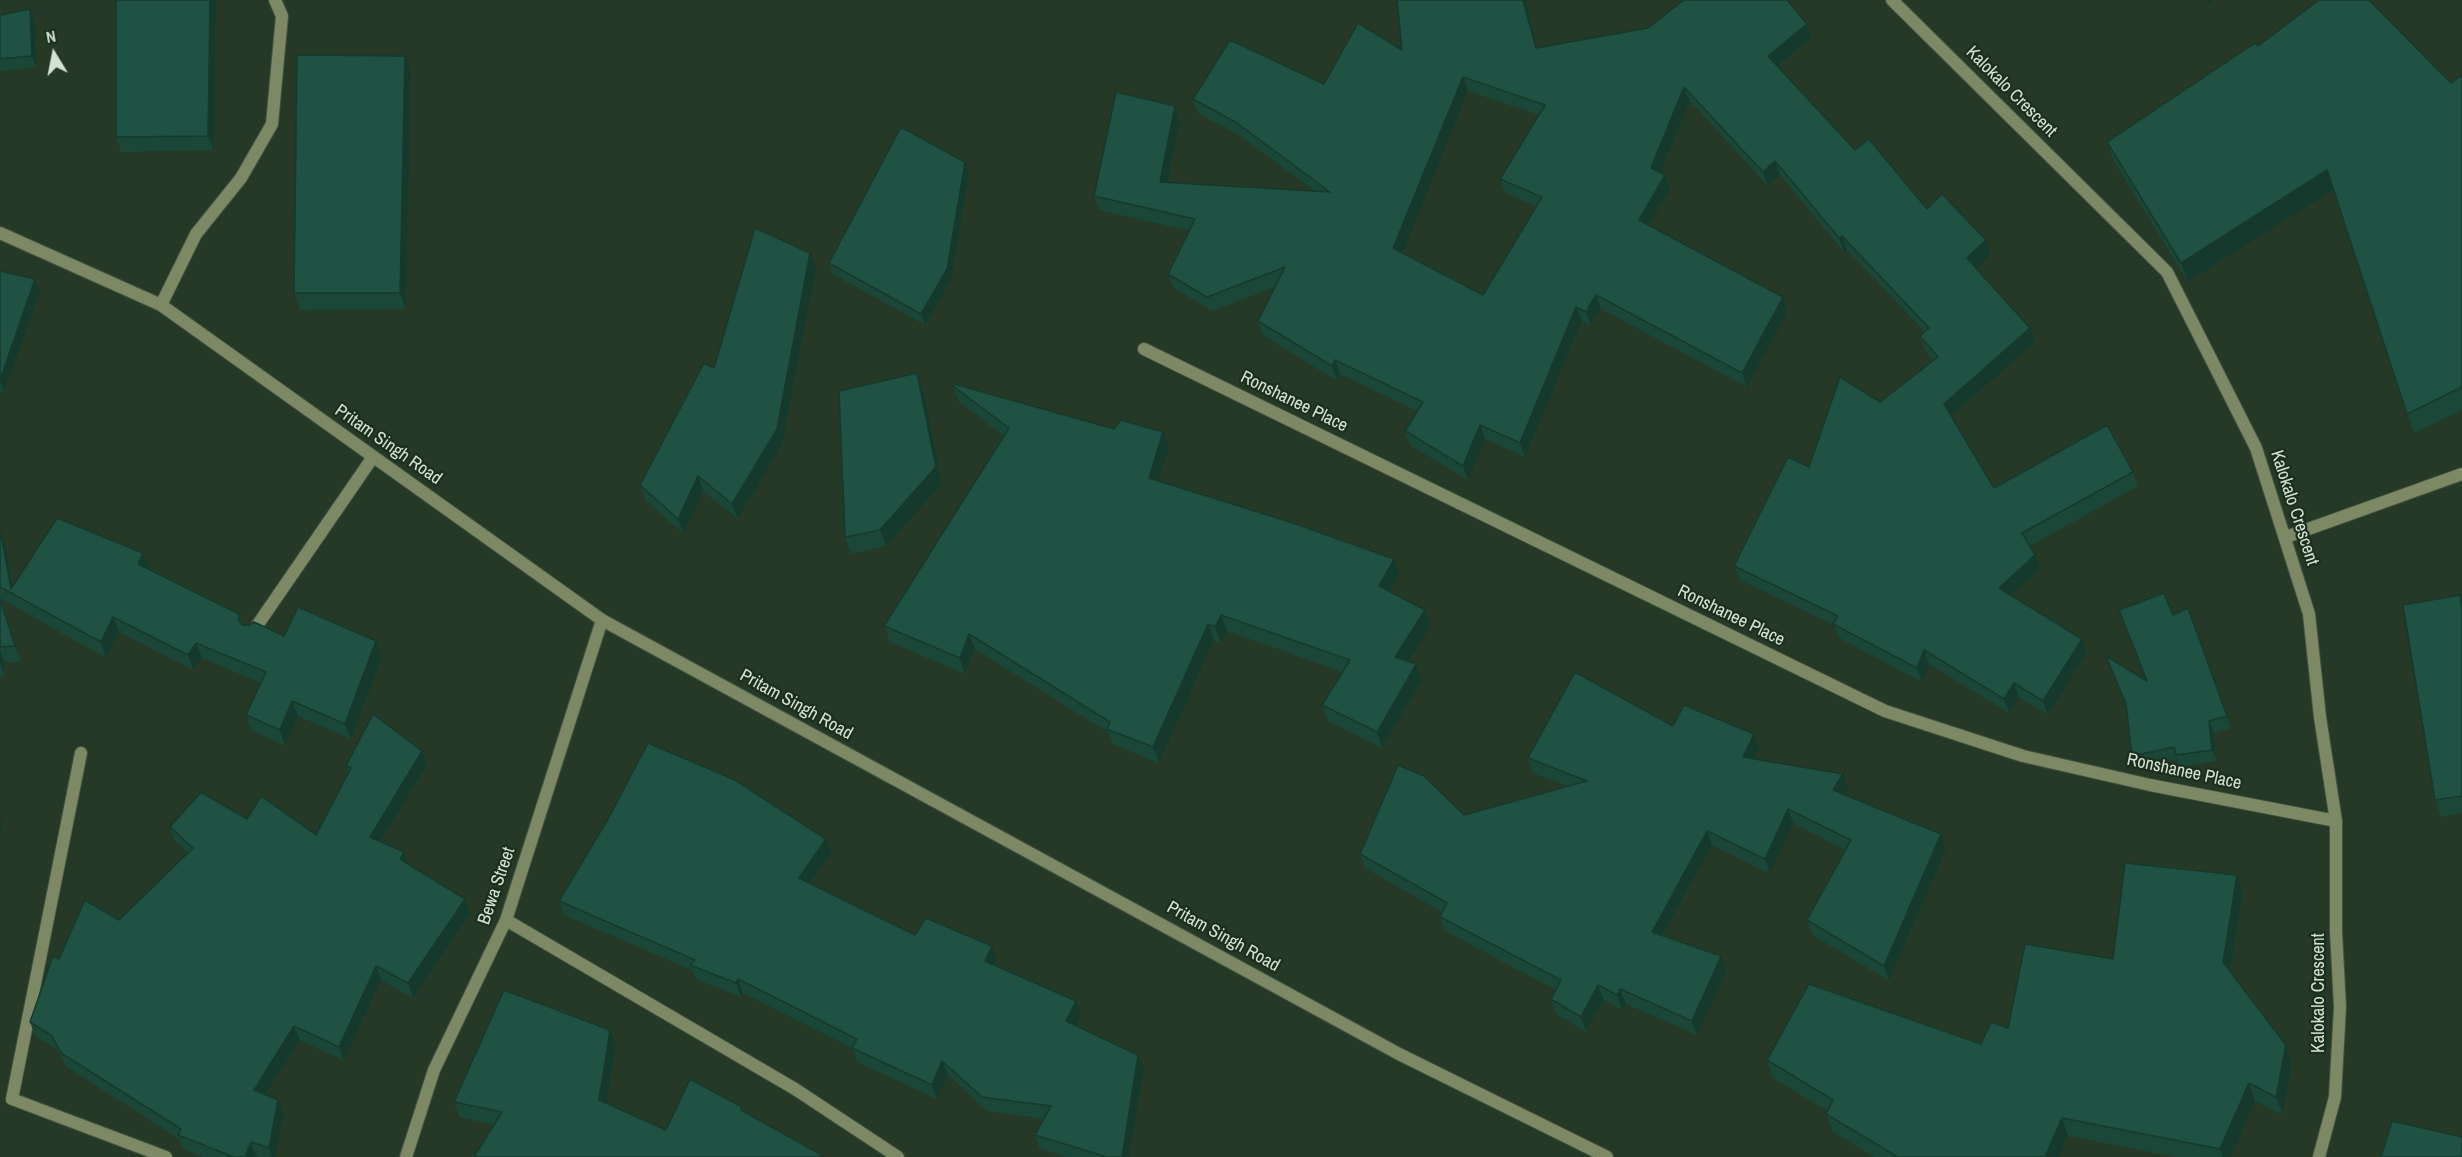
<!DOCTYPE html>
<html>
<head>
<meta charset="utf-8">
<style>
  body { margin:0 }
  #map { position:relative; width:2462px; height:1157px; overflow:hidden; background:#253926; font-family:"Archivo Narrow",sans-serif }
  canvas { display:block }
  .north { position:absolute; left:24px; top:24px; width:60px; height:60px; -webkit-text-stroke:4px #1b2f1c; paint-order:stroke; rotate:350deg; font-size:16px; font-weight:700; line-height:24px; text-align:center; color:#d4e1d5 }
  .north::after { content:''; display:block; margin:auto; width:21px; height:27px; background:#d4e1d5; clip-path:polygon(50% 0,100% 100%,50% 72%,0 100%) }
</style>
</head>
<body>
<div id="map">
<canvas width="2462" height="1157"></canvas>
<div class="north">N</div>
</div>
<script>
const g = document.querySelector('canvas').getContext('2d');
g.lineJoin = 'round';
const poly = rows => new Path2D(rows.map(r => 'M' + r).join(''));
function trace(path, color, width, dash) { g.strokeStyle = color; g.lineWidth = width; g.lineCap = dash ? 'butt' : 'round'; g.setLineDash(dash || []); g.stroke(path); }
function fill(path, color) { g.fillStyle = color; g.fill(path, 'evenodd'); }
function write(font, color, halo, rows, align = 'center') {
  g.font = font + ' "Archivo Narrow",sans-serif'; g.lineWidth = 4.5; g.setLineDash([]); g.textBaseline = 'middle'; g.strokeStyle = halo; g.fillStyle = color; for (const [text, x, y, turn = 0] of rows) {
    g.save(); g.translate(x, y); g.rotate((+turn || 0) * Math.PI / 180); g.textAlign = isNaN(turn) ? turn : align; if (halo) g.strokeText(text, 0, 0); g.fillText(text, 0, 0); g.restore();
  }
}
const service = poly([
  [2286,537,2462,474],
  [252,633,373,457]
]);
const minor = poly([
  [161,305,196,234,241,178,272,124,282,16,275,0],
  [1144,349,1885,711,2023,756,2150,785,2336,821],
  [81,753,12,1099,166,1157],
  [506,920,795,1089,898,1157],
  [406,1157,434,1070,506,920,602,620]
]);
const tertiary = poly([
  [1892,0,2167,272,2256,448,2309,614,2320,717,2336,821,2336,932,2340,1007,2335,1097,2319,1157],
  [0,233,161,305,602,620,1399,1054,1607,1157]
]);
const wall = poly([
  [216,0,214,150,121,152,116,137],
  [1397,0,1525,0,1537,48,1812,38,1778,67,1855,150,1927,209,1986,240,1991,254,1976,268,2030,328,2035,342,1951,416,1994,488,2133,472,2138,486,2030,546,2035,555,2040,569,2011,596,2082,639,2087,653,2048,715,2019,697,2009,713,1929,664,1922,682,1839,638,1834,625,1740,580,1734,566,1809,467,1880,402,1934,361,1925,350,1920,336,1925,332,1847,250,1844,252,1780,175,1768,186,1690,101,1660,173,1665,175,1670,189,1649,225,1783,297,1788,311,1747,387,1601,309,1591,326,1582,321,1525,457,1485,439,1468,480,1410,445,1405,431,1417,411,1340,374,1337,381,1263,335,1258,321,1275,287,1212,311,1174,288,1168,274,1190,231,1099,210,1094,196,1180,120,1168,183,1315,191,1242,137,1198,113,1193,99,1324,84,1402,50],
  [1468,91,1539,115,1500,179,1505,193,1536,206,1483,295,1402,253],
  [0,3,1,14,35,20,36,67,0,71],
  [2258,46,2451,83,2462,75,2462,410,2414,433,2333,189,2188,282,2114,161,2107,142],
  [411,73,406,309,300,310,294,293],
  [969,174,951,281,925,325,833,274,829,263],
  [816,268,782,444,738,519,703,491,684,534,645,500,640,485,714,368],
  [0,271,35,279,40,291,4,393,0,391],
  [953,386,1114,429,1163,432,1169,448,1158,481,1399,574,1390,591,1431,626,1408,662,1422,680,1382,748,1328,721,1322,705,1343,672,1227,631,1221,643,1214,640,1159,763,1113,744,1109,733,975,649,965,674,890,642,884,626,1004,436,959,402],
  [923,390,942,484,886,546,851,554,845,537],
  [0,533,6,548,13,586,149,568,239,614,243,625,284,636,382,657,351,739,298,716,285,746,251,730,246,715,261,683,202,658,193,670,119,632,106,658,1,599,21,662,4,662,5,676,0,677],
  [2462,602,2462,813,2441,817,2435,800],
  [2188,608,2231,728,2214,733,2217,761,2180,767,2177,759,2137,767,2132,756,2127,706,2106,656,2146,681,2173,615],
  [1673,726,1759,749,1754,759,1848,788,1844,795,1941,834,1946,849,1889,981,1813,935,1807,920,1845,850,1793,823,1770,874,1712,845,1663,936,1727,971,1697,1035,1626,1004,1622,1010,1604,1000,1586,1032,1556,1014,1551,999,1556,990,1445,931,1440,917,1442,912,1365,868,1360,854,1464,815,1568,786,1533,773,1528,758],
  [427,765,381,842,470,913,413,998,381,980,344,1061,300,1040,265,1094,278,1100,284,1114,275,1157,260,1157,256,1156,256,1157,203,1157,183,1149,179,1139,67,1067,57,1050,35,1036,30,1022,59,959,119,920,188,852,175,841,170,827,247,819,316,835,348,773,346,766],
  [826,839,832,853,810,883,915,935,997,960,995,965,1081,1015,1076,1026,1144,1068,1129,1157,1066,1157,1040,1149,1035,1135,1044,1119,987,1111,948,1075,937,1099,857,1062,852,1048,743,993,741,997,696,979,692,970,564,915,559,901],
  [2237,875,2243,893,2231,972,2286,1045,2292,1063,2283,1115,2255,1101,2231,1157,2176,1157,2068,1136,2059,1157,1874,1157,1833,1132,1826,1114,1828,1111,1773,1078,1767,1060,1981,1044,2008,1028,2113,959],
  [616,1046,607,1103,666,1130,742,1107,744,1112,825,1157,494,1125,459,1117,454,1102]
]);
const shadedWall = poly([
  [210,0,216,0,214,150,208,136],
  [1523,0,1525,0,1541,62,1536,48],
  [2206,0,2212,0,2208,5],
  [30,9,35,20,36,67,32,56],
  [1807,24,1812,38,1773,70,1768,56],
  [405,56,411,73,406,309,400,293],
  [1463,77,1468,91,1399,262,1393,248],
  [1684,87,1690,101,1656,182,1651,168],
  [1175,106,1180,120,1165,196,1160,182],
  [1775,161,1780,175,1768,186,1763,172],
  [965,162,969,174,951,281,925,325,921,314],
  [2327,170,2334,189,2188,282,2181,263],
  [1665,175,1670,189,1644,234,1639,220],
  [1842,236,1847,250,1844,252,1839,238],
  [1986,240,1991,254,1972,272,1967,258],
  [810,253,816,268,782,444,738,519,732,504],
  [35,279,40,291,4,393,0,380],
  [1596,295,1601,309,1591,326,1586,312],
  [1783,297,1788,311,1747,387,1742,373],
  [1576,307,1582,321,1525,457,1520,443],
  [2030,328,2035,342,1949,418,1944,404],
  [1335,360,1340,374,1337,381,1332,366],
  [917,373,923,390,942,484,886,546,880,530],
  [1480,425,1485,439,1468,480,1463,466],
  [1163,432,1169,448,1154,494,1149,478],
  [698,476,703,491,684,534,678,519],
  [1,533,6,548,14,595,11,589],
  [143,553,149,568,144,579,138,564],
  [2035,555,2040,569,2004,602,1999,588],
  [1394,559,1399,574,1385,601,1379,586],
  [0,598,21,662,15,646],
  [1425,610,1431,626,1401,673,1395,657],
  [1221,615,1227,631,1221,643,1215,627],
  [113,617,119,632,106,658,101,642],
  [1208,624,1214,640,1159,763,1153,747],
  [969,634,975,649,965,674,960,658],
  [2082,639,2087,653,2048,715,2043,701],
  [376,641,382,657,351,739,345,724],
  [196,643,202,658,193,670,188,655],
  [0,650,4,662,5,676,0,663],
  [1924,650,1929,664,1922,682,1917,668],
  [1416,664,1422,680,1382,748,1377,732],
  [2014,683,2019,697,2009,713,2004,699],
  [292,701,298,716,285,746,280,730],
  [2209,721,2214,733,2217,761,2212,750],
  [1754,734,1759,749,1748,772,1743,757],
  [422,751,427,765,375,851,370,837],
  [1843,774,1848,788,1838,805,1833,790],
  [1788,809,1793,823,1770,874,1765,859],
  [0,818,3,825,0,831],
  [1707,831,1712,845,1657,946,1652,932],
  [1941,834,1946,849,1889,981,1884,966],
  [826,839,832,853,804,891,799,878],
  [404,852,409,866,400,859],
  [2237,875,2243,893,2229,980,2223,962],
  [465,899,470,913,413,998,408,983],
  [992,946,997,960,991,974,985,961],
  [1721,956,1727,971,1697,1035,1692,1021],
  [376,966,381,980,344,1061,339,1047],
  [738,979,743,993,741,997,736,983],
  [1598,985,1604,1000,1586,1032,1581,1017],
  [1620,989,1626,1004,1622,1010,1617,995],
  [1076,1001,1081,1015,1071,1035,1066,1021],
  [294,1026,300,1040,259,1104,254,1090],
  [610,1030,616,1046,605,1115,599,1100],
  [2286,1045,2292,1063,2283,1115,2276,1097],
  [1138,1055,1144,1068,1129,1157,1122,1157],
  [942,1061,948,1075,937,1099,932,1085],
  [2249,1083,2255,1101,2231,1157,2223,1157,2220,1149],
  [278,1100,284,1114,275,1157,272,1157,269,1148],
  [2062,1118,2068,1136,2059,1157,2045,1157],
  [251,1142,256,1156,256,1157,245,1157]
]);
const building = poly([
  [116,0,210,0,208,136,116,137,116,0],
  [1397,0,1523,0,1536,48,1648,28,1684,0,1787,0,1807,24,1768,56,1855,150,1869,139,1927,209,1942,194,1986,240,1967,258,2030,328,1944,404,1994,488,2107,425,2133,472,2022,533,2035,555,1999,588,2082,639,2043,701,2014,683,2004,699,1924,650,1917,668,1833,624,1838,616,1734,566,1788,457,1809,467,1840,377,1880,402,1938,357,1920,336,1929,328,1842,236,1839,238,1775,161,1763,172,1684,87,1651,168,1665,175,1639,220,1783,297,1742,373,1596,295,1586,312,1576,307,1520,443,1480,425,1463,466,1405,431,1423,402,1335,360,1332,366,1258,321,1285,267,1207,297,1168,274,1195,219,1094,196,1116,92,1175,106,1160,182,1330,192,1237,123,1193,99,1230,40,1324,84,1358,23,1402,50,1397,0],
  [1463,77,1545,105,1500,179,1542,197,1483,295,1393,248,1463,77],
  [2319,0,2369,0,2451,83,2462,75,2462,387,2407,414,2327,170,2181,263,2107,142,2255,43,2258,46,2319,0],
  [30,9,32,56,0,59,0,15,30,9],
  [297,55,405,56,400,293,294,293,297,55],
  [901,127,965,162,947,269,921,314,829,263,901,127],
  [755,228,810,253,777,429,732,504,698,476,678,519,640,485,704,363,714,368,755,228],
  [0,271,35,279,0,380,0,271],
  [917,373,936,467,880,530,845,537,839,391,917,373],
  [954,384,1114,429,1121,420,1163,432,1149,478,1290,522,1394,559,1379,586,1425,610,1395,657,1416,664,1377,732,1322,705,1350,660,1221,615,1215,627,1208,624,1153,747,1107,729,1110,722,969,634,960,658,884,626,1009,428,953,386,954,384],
  [57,518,143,553,138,564,239,614,239,621,242,625,249,625,254,622,284,636,298,607,376,641,345,724,292,701,280,730,246,715,266,672,196,643,188,655,113,617,101,642,0,587,0,533,1,533,11,589,57,518],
  [2164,593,2173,615,2188,608,2227,716,2209,721,2212,750,2176,755,2174,747,2132,756,2126,704,2106,656,2147,681,2119,610,2164,593],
  [2460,595,2462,610,2462,796,2435,800,2403,605,2460,595],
  [0,599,15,646,0,647,0,599],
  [1575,672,1673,726,1684,705,1754,734,1743,757,1843,774,1833,790,1941,834,1884,966,1807,920,1851,840,1788,809,1765,859,1707,831,1652,932,1721,956,1692,1021,1620,989,1617,995,1598,985,1581,1017,1551,999,1561,980,1440,917,1447,903,1360,854,1398,765,1424,776,1464,815,1587,781,1528,758,1575,672],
  [373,714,422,751,370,837,404,852,400,859,465,899,408,983,376,966,339,1047,294,1026,254,1090,278,1100,269,1148,251,1142,245,1157,234,1157,178,1135,181,1129,61,1053,52,1036,30,1022,53,956,59,959,85,900,119,920,193,848,170,827,201,792,247,819,261,796,316,835,351,768,346,766,373,714],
  [648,743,735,780,826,839,799,878,915,935,926,918,992,946,985,961,1076,1001,1066,1021,1138,1055,1122,1157,1107,1157,1035,1135,1051,1106,982,1097,942,1061,932,1085,852,1048,857,1039,738,979,736,983,690,965,695,960,559,901,608,819,648,743],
  [2125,863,2237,875,2223,962,2286,1045,2276,1097,2249,1083,2220,1149,2062,1118,2045,1157,1898,1157,1826,1114,1833,1100,1767,1060,1809,984,1981,1044,1991,1022,2008,1028,2025,944,2113,959,2125,863],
  [504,990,610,1030,599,1100,666,1130,690,1079,742,1107,741,1110,825,1157,474,1157,502,1112,454,1102,504,990],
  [2392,1121,2462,1137,2462,1136,2462,1157,2381,1157,2392,1121]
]);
const streetNames = [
  ["Kalokalo Crescent",2011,92,45],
  ["Ronshanee Place",1294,402,26],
  ["Pritam Singh Road",388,445,35],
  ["Kalokalo Crescent",2294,508,72],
  ["Ronshanee Place",1731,616,26],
  ["Pritam Singh Road",796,705,29],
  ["Ronshanee Place",2184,772,12],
  ["Bewa Street",497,886,-71],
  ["Pritam Singh Road",1223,937,29],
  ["Kalokalo Crescent",2319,993,-90]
];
trace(service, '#415442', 14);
trace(minor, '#415442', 14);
trace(tertiary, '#415442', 14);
trace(service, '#7d8864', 12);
trace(minor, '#7d8864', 12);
trace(tertiary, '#7d8864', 12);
fill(wall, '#1b4739');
fill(shadedWall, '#16392e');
fill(building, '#1f5242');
trace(building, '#16392e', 1.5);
write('18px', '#d4e1d5', '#1b2f1c', streetNames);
</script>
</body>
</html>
